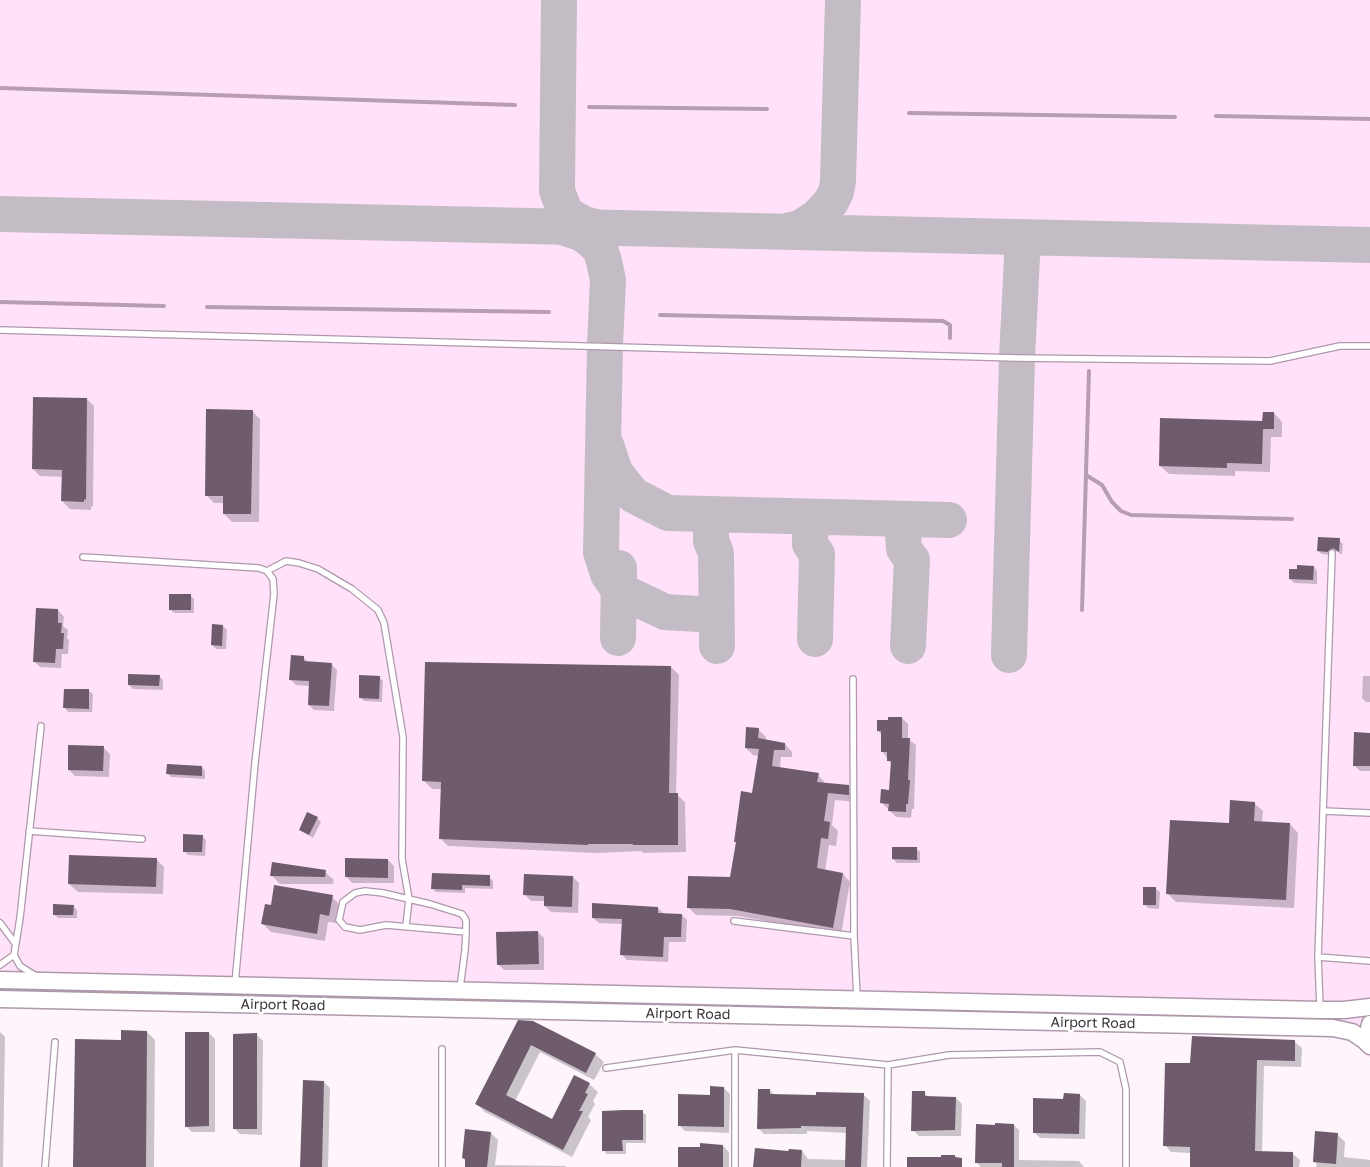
<!DOCTYPE html>
<html>
<head>
<meta charset="utf-8">
<style>
  body { margin:0 }
  canvas { display:block; background:#fdf4fc }
</style>
</head>
<body>
<canvas width="1370" height="1167"></canvas>
<script>
const g = document.querySelector('canvas').getContext('2d');
g.lineJoin = 'round';
function fill(path, color) { g.fillStyle = color; g.fill(path, 'evenodd'); }
const poly = rows => new Path2D(rows.map(r => 'M' + r).join(''));
function trace(path, color, width, dash) { g.strokeStyle = color; g.lineWidth = width; g.lineCap = dash ? 'butt' : 'round'; g.setLineDash(dash || []); g.stroke(path); }
function write(font, color, halo, rows, align = 'center') {
  g.font = font + ' "Golos Text",sans-serif'; g.lineWidth = 5; g.setLineDash([]); g.textBaseline = 'middle'; g.strokeStyle = halo; g.fillStyle = color; for (const [text, x, y, turn = 0] of rows) {
    g.save(); g.translate(x, y); g.rotate((+turn || 0) * Math.PI / 180); g.textAlign = isNaN(turn) ? turn : align; if (halo) g.strokeText(text, 0, 0); g.fillText(text, 0, 0); g.restore();
  }
}
const built = poly([
  [0,0,1370,0,1370,1058,1362,1049,1353,1042,1327,1037,1264,1032,0,1002]
]);
const shadow = poly([
  [87,399,94,406,93,507,91,506,91,510,70,509,62,501,63,477,40,476,33,469],
  [252,411,260,419,259,522,232,522,224,514,224,503,214,503,206,495],
  [1274,413,1282,422,1282,437,1271,437,1270,472,1235,471,1235,476,1169,474,1160,466,1264,422],
  [1339,540,1343,544,1342,555,1337,551,1332,555,1322,554,1318,551],
  [1314,567,1317,571,1317,584,1294,583,1290,579],
  [190,595,194,599,194,613,174,613,170,609],
  [58,610,64,617,63,626,68,630,67,638,69,640,68,654,62,654,61,668,40,667,34,661],
  [223,626,227,630,226,649,216,649,212,645],
  [303,657,309,663,331,664,337,670,334,711,314,710,309,705,310,686,296,685,290,679],
  [671,667,679,675,676,794,685,802,686,852,643,853,641,851,596,853,448,846,440,838,442,789,432,789,424,781],
  [159,676,163,680,163,690,133,689,129,685],
  [1363,676,1370,676,1370,702,1366,702,1362,698],
  [379,677,383,681,382,702,364,701,360,697],
  [89,691,93,694,92,712,68,712,65,708],
  [902,718,908,724,908,739,916,745,914,809,912,809,911,818,896,817,882,803,891,791,892,765,882,751,882,735,878,731],
  [758,729,766,737,766,741,785,744,792,752,792,757,781,757,780,768,818,775,826,784,848,786,856,794,856,802,835,800,832,825,838,831,836,846,829,845,825,871,843,874,850,882,841,935,739,916,696,915,688,907,731,879,737,843,735,841,753,794,759,756,753,755,746,748],
  [1370,734,1370,771,1360,771,1354,765],
  [104,748,110,754,109,777,75,776,69,770],
  [202,767,205,771,205,779,171,777,167,773],
  [1254,803,1263,811,1262,823,1290,824,1298,833,1294,908,1176,902,1167,893,1230,825],
  [317,818,321,822,313,838,301,830],
  [202,836,206,840,205,856,188,855,184,851],
  [916,848,920,852,920,863,897,863,893,859],
  [156,859,164,867,163,894,78,892,69,884],
  [388,860,394,866,394,883,352,883,346,876],
  [325,872,334,880,333,884,280,884,271,875],
  [489,877,493,881,493,889,465,888,465,893,436,892,432,888],
  [573,877,579,883,578,913,551,912,545,906,545,901,531,901,525,895],
  [1156,889,1160,892,1159,909,1148,908,1144,904],
  [332,897,340,905,337,923,328,922,325,941,271,932,263,924],
  [73,906,77,910,77,918,58,918,54,914],
  [658,908,664,914,682,915,687,920,686,942,669,942,668,962,627,960,621,954,623,924,599,923,593,918],
  [538,932,544,938,544,970,504,970,498,964],
  [519,1022,595,1054,604,1062,594,1080,540,1052,515,1101,553,1121,589,1084,598,1092,593,1101,595,1104,588,1117,591,1120,572,1157,485,1112,477,1104],
  [0,1032,5,1037,3,1167,0,1167],
  [147,1032,155,1040,154,1167,74,1167,122,1041],
  [209,1033,215,1039,215,1132,192,1132,186,1126],
  [257,1035,263,1041,262,1135,240,1134,234,1128],
  [1295,1042,1302,1048,1301,1067,1264,1066,1262,1153,1293,1154,1300,1160,1299,1167,1191,1167,1191,1153,1171,1152,1165,1145,1192,1064],
  [324,1082,330,1088,328,1167,301,1167],
  [724,1088,730,1094,729,1133,685,1131,679,1125],
  [770,1090,775,1096,864,1095,870,1101,867,1167,754,1167,790,1152,802,1151,808,1159,846,1160,847,1133,807,1131,807,1134,764,1134,758,1128],
  [924,1093,930,1098,956,1098,962,1104,961,1136,919,1136,913,1130],
  [1080,1095,1086,1101,1085,1139,1040,1138,1034,1132,1065,1101],
  [642,1112,646,1115,646,1143,626,1143,626,1154,607,1154,603,1150],
  [1014,1125,1019,1130,1019,1160,1079,1161,1084,1167,981,1167,976,1162],
  [491,1133,498,1140,495,1165,565,1166,566,1167,466,1167,466,1161,463,1158],
  [1337,1134,1345,1142,1344,1157,1370,1160,1370,1167,1316,1167,1317,1164,1314,1162],
  [723,1146,729,1152,729,1167,679,1167]
]);
const stream = poly([
  [0,88,515,105],
  [589,107,767,109],
  [909,113,1175,117],
  [1216,116,1370,119],
  [0,302,164,306],
  [207,307,549,312],
  [660,315,943,321,950,325,950,338],
  [1086,475,1102,485,1112,502,1121,511,1131,515,1292,519],
  [1082,610,1089,371]
]);
const taxiway = poly([
  [559,0,557,191,566,214,584,224,599,228],
  [0,214,1370,245],
  [562,227,581,233,592,241,600,249,604,261,608,280,605,345,601,552,608,574,619,590,665,612,716,615],
  [786,231,800,228,817,217,831,202,836,192,838,181,843,0],
  [606,445,615,472,633,495,668,513,949,520],
  [618,638,619,568],
  [815,639,817,554,810,544,810,532,818,517],
  [717,646,716,553,711,541,711,528,719,514],
  [908,646,912,560,904,549,903,533,910,519],
  [1009,655,1017,358,1023,237]
]);
const building = poly([
  [33,397,87,398,86,500,84,499,84,502,61,501,62,470,32,469],
  [206,409,253,410,251,514,223,514,223,496,205,496],
  [1263,412,1274,412,1274,429,1263,429,1262,464,1227,463,1227,468,1159,466,1160,418,1262,421],
  [1318,537,1340,538,1339,552,1333,548,1328,552,1317,551],
  [1297,565,1314,566,1313,580,1289,579,1289,569,1297,569],
  [169,594,191,594,191,610,169,610],
  [36,608,58,609,58,623,62,623,61,633,64,633,63,649,56,649,55,663,33,662],
  [212,624,223,625,222,646,211,645],
  [291,655,304,656,304,661,332,663,329,706,308,705,309,681,289,680],
  [425,662,671,666,669,793,678,793,678,845,633,845,633,844,588,844,588,845,439,839,441,782,422,781],
  [128,674,160,675,159,686,128,685],
  [359,675,380,676,379,699,359,698],
  [64,689,89,689,89,709,63,708],
  [888,717,902,717,902,738,910,738,908,780,910,780,908,804,906,804,906,812,888,811,889,804,880,803,881,789,889,790,891,761,887,761,887,752,881,752,881,731,877,731,877,720,888,720],
  [746,727,759,728,758,738,785,743,785,750,774,750,772,766,819,773,817,782,849,785,849,795,828,793,824,821,830,822,828,839,821,838,817,868,843,873,833,928,730,909,687,908,688,876,730,877,736,842,734,842,741,791,752,793,759,749,745,748],
  [1354,732,1370,733,1370,766,1353,766],
  [68,745,104,746,103,771,68,770],
  [167,764,202,766,202,776,166,774],
  [1230,800,1255,802,1254,821,1290,823,1286,900,1166,894,1170,820,1229,823],
  [307,812,318,817,309,835,299,830],
  [183,834,203,835,202,852,183,852],
  [892,847,917,847,917,860,892,859],
  [69,855,157,858,156,887,68,884],
  [345,858,388,859,388,878,345,877],
  [272,862,326,870,325,877,270,876],
  [432,873,490,875,490,886,462,885,462,890,431,889],
  [524,874,573,876,572,907,544,906,544,896,523,895],
  [274,885,333,895,329,916,320,914,317,934,261,924,265,904,271,905],
  [1143,887,1156,887,1156,905,1143,905],
  [592,903,658,907,658,913,682,914,681,937,664,937,663,957,620,955,622,919,592,918],
  [53,904,74,905,73,915,53,915],
  [538,931,539,964,497,965,496,932],
  [518,1020,533,1021,596,1053,586,1073,531,1045,506,1095,552,1119,574,1075,590,1083,585,1093,588,1094,579,1111,583,1111,563,1150,475,1104],
  [121,1030,147,1031,146,1167,73,1167,75,1039,121,1040],
  [185,1032,209,1032,209,1126,185,1127],
  [257,1033,257,1129,233,1129,233,1034],
  [1192,1036,1295,1040,1295,1061,1257,1060,1255,1151,1293,1152,1293,1167,1190,1167,1190,1147,1163,1146,1165,1063,1190,1063],
  [303,1080,324,1081,322,1167,300,1167],
  [710,1086,724,1087,724,1127,678,1126,678,1094,710,1095],
  [758,1089,770,1089,770,1094,816,1095,816,1092,864,1093,861,1167,845,1167,846,1127,801,1126,801,1128,757,1129],
  [912,1091,925,1091,925,1096,956,1097,955,1130,911,1131],
  [1064,1093,1080,1094,1079,1134,1033,1133,1033,1098,1063,1099],
  [624,1110,643,1110,643,1140,622,1140,623,1151,602,1151,602,1111],
  [995,1123,1014,1124,1014,1167,1002,1167,1002,1163,975,1163,976,1124,995,1125],
  [465,1129,491,1132,487,1167,465,1167,465,1159,462,1158],
  [1315,1131,1338,1133,1336,1164,1313,1162],
  [700,1143,723,1145,723,1167,678,1167,678,1147,700,1147],
  [755,1148,788,1151,789,1149,802,1150,801,1167,753,1167],
  [941,1155,955,1155,955,1157,962,1158,962,1167,907,1167,907,1157,941,1157]
]);
const service = poly([
  [0,330,1017,358,1270,361,1340,346,1370,346],
  [83,557,259,568,267,571,273,579,274,594,255,763,235,984],
  [267,571,286,561,299,563,318,569,352,589,378,610,384,623,403,737,402,859,409,899,406,926],
  [853,679,854,936,857,998],
  [1323,811,1370,813],
  [29,831,142,839],
  [734,921,854,936],
  [0,923,15,943],
  [1318,957,1370,961],
  [0,965,14,955],
  [36,976,20,966,14,955,20,918,41,726],
  [460,988,465,950,466,932,466,920,462,914,430,904,383,893,365,891,355,893,343,902,339,920,345,927,360,930,386,925,466,932],
  [1320,1008,1318,957,1332,553],
  [606,1068,735,1050,888,1065,949,1055,1100,1052,1120,1062,1126,1089,1126,1167],
  [45,1167,55,1042],
  [442,1167,442,1049],
  [735,1167,735,1050],
  [887,1167,888,1065]
]);
const secondary = poly([
  [0,980,1320,1010,1344,1010,1370,1007],
  [0,999,1333,1028,1352,1032,1364,1040,1370,1046],
  [1370,1024,1369,1029,1370,1042]
]);
const streetNames = [
  ["Airport Road",283,1005,1],
  ["Airport Road",688,1014,1],
  ["Airport Road",1093,1023,1]
];
fill(built, '#ffe2fa');
fill(shadow, '#0003');
trace(stream, '#b79db3', 4);
trace(taxiway, '#c4bcc4', 36);
fill(building, '#6e5b6b');
trace(service, '#ae99ab', 8);
trace(secondary, '#ae99ab', 19);
trace(service, '#fff', 5.5);
trace(secondary, '#fff', 16);
write('14px', '#3b333a', '#fff', streetNames);
</script>
</body>
</html>
